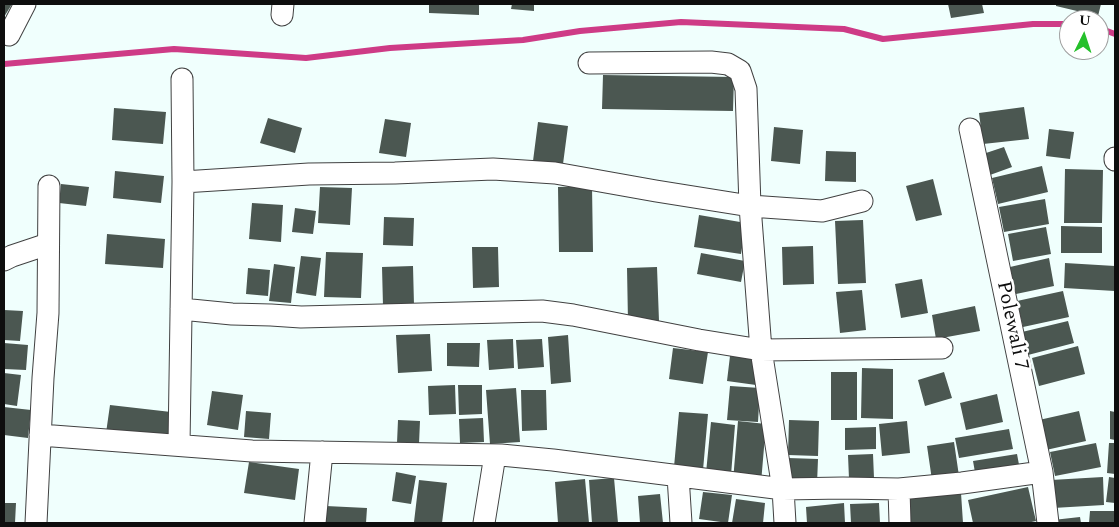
<!DOCTYPE html>
<html>
<head>
<meta charset="utf-8">
<style>
  body { margin:0 }
  #map { position:relative; width:1119px; height:527px; overflow:hidden; background:#f0fffd; font-family:Spectral,serif }
  canvas { display:block }
  .frame { position:absolute; inset:0; border:5px solid #0e0e0e; pointer-events:none }
  .north { position:absolute; left:1059px; top:10px; width:50px; height:50px; box-sizing:border-box; background:#fff; border:1px solid #9f9f9f; border-radius:50%; rotate:4deg; font-size:14px; font-weight:700; line-height:20px; text-align:center; color:#0e0e0e }
  .north::after { content:''; display:block; margin:auto; width:18px; height:22px; background:#25c02b; clip-path:polygon(50% 0,100% 100%,50% 72%,0 100%) }
</style>
</head>
<body>
<div id="map">
<canvas width="1119" height="527"></canvas>
<div class="frame"></div>
<div class="north">U</div>
</div>
<script>
const g = document.querySelector('canvas').getContext('2d');
g.lineJoin = 'round';
const poly = rows => new Path2D(rows.map(r => 'M' + r).join(''));
function trace(path, color, width, dash) { g.strokeStyle = color; g.lineWidth = width; g.lineCap = dash ? 'butt' : 'round'; g.setLineDash(dash || []); g.stroke(path); }
function fill(path, color) { g.fillStyle = color; g.fill(path, 'evenodd'); }
function write(font, color, halo, rows, align = 'center') {
  g.font = font + ' Spectral,serif'; g.lineWidth = 5; g.setLineDash([]); g.textBaseline = 'middle'; g.strokeStyle = halo; g.fillStyle = color; for (const [text, x, y, turn = 0] of rows) {
    g.save(); g.translate(x, y); g.rotate((+turn || 0) * Math.PI / 180); g.textAlign = isNaN(turn) ? turn : align; if (halo) g.strokeText(text, 0, 0); g.fillText(text, 0, 0); g.restore();
  }
}
const stream = poly([
  [1099,28,1115,34],
  [4,64,174,49,306,58,390,48,523,40,580,31,681,22,844,29,883,39,1033,24,1069,24]
]);
const building = poly([
  [4,4,12,4,4,17],
  [429,4,479,4,479,15,429,13],
  [512,4,534,4,534,11,511,9],
  [948,4,982,4,984,13,951,18],
  [1056,4,1101,4,1098,16,1056,6],
  [603,75,734,77,733,111,602,109],
  [1024,107,1029,139,983,144,979,113],
  [114,108,166,112,163,144,112,140],
  [268,118,302,128,295,153,260,143],
  [385,119,411,123,406,157,379,153],
  [538,122,568,126,563,164,533,161],
  [774,127,803,130,800,164,771,161],
  [1049,129,1074,132,1070,159,1046,156],
  [1004,147,1012,167,990,175,983,154],
  [826,151,856,152,856,182,825,181],
  [1042,166,1048,192,998,204,992,178],
  [1065,169,1103,170,1102,223,1064,223],
  [115,171,164,176,161,203,113,198],
  [933,179,942,215,916,221,906,186],
  [61,184,89,187,86,206,59,203],
  [592,186,593,252,559,252,558,187],
  [320,187,352,188,350,225,318,223],
  [1045,199,1049,224,1004,232,999,207],
  [252,203,283,205,281,242,249,239],
  [295,208,316,211,313,234,292,232],
  [699,215,746,223,741,254,694,247],
  [384,217,414,218,413,246,383,245],
  [863,220,866,283,838,284,835,221],
  [1061,226,1102,227,1102,253,1061,253],
  [1046,227,1051,254,1013,261,1008,234],
  [107,234,165,239,163,268,105,264],
  [813,246,814,284,783,285,782,247],
  [472,247,498,247,499,287,473,288],
  [326,252,363,253,361,298,324,297],
  [701,253,745,261,741,282,697,274],
  [301,256,321,258,316,296,296,293],
  [1049,258,1054,286,1016,294,1010,267],
  [1065,263,1115,266,1115,291,1064,288],
  [274,264,295,267,291,303,269,301],
  [413,266,414,305,383,306,382,267],
  [657,267,659,321,628,322,627,268],
  [248,268,270,270,268,296,246,294],
  [922,279,928,313,901,318,895,284],
  [862,290,866,330,840,333,836,292],
  [1063,291,1069,317,1023,327,1017,301],
  [975,306,980,331,936,339,932,315],
  [4,310,23,311,20,341,4,340],
  [1068,321,1074,343,1028,355,1022,332],
  [430,334,432,371,398,373,396,335],
  [568,335,571,382,551,384,548,337],
  [513,339,514,368,489,370,487,340],
  [542,339,544,367,518,369,516,340],
  [4,343,28,345,26,370,4,369],
  [447,343,480,343,479,367,447,366],
  [1078,346,1085,374,1039,386,1032,358],
  [673,348,708,352,703,384,669,379],
  [730,356,759,359,756,385,727,381],
  [862,368,893,369,893,419,861,418],
  [831,372,857,372,857,420,831,420],
  [944,372,952,398,925,406,918,380],
  [4,373,21,375,17,406,4,404],
  [455,385,456,414,429,415,428,386],
  [458,385,482,385,482,414,459,415],
  [730,386,760,388,758,422,727,420],
  [516,388,520,442,490,444,486,390],
  [521,390,546,390,547,430,522,431],
  [212,391,243,395,238,430,207,425],
  [997,394,1003,422,966,430,960,403],
  [110,405,171,412,168,440,106,433],
  [4,407,31,410,28,438,4,435],
  [246,411,271,413,269,439,244,437],
  [1079,411,1086,441,1046,450,1039,420],
  [1110,411,1115,412,1115,440,1110,439],
  [679,412,708,414,703,470,674,467],
  [483,418,484,442,460,443,459,419],
  [398,420,420,421,419,444,397,443],
  [789,420,819,421,818,456,788,455],
  [738,421,766,424,761,483,733,481],
  [907,421,910,453,882,456,879,424],
  [711,422,735,425,731,475,706,473],
  [876,427,876,449,845,450,845,428],
  [1009,429,1013,449,959,458,955,438],
  [954,442,959,476,932,480,927,446],
  [1096,443,1101,467,1055,476,1050,452],
  [1109,443,1115,443,1115,474,1107,473],
  [873,454,874,478,849,479,848,455],
  [1017,454,1020,470,976,478,973,461],
  [788,458,818,459,817,484,787,483],
  [249,462,299,469,295,500,244,493],
  [396,472,416,476,411,504,392,501],
  [1103,477,1104,505,1053,508,1051,480],
  [1109,477,1115,478,1115,503,1106,502],
  [614,478,618,523,592,523,589,480],
  [585,479,589,523,558,523,555,482],
  [419,480,447,483,442,523,414,522],
  [1028,487,1036,521,1027,523,973,523,968,500],
  [703,492,732,495,728,523,699,519],
  [961,493,963,523,904,523,902,497],
  [660,494,663,523,640,523,638,496],
  [736,499,765,503,763,523,732,523],
  [4,503,16,503,15,523,4,523],
  [844,503,845,523,807,523,806,507],
  [879,503,880,523,851,523,850,504],
  [326,506,367,508,366,523,325,523],
  [1090,511,1115,511,1115,523,1089,523],
  [1080,517,1081,523,1053,523,1053,520]
]);
const street = poly([
  [282,15,283,4],
  [9,35,25,4],
  [589,63,711,62,728,64,740,71,746,89,750,206,761,350,783,489,785,523],
  [970,129,1042,472,1048,523],
  [1115,158,1115,160],
  [183,182,309,174,395,173,493,169,555,173,656,191,750,206,822,211,862,201],
  [4,260,12,256,48,244],
  [181,309,232,314,271,315,301,317,542,311,573,315,699,340,761,350,942,348],
  [40,435,252,451,501,455,553,460,783,489,843,488,899,489,962,483,1042,472],
  [179,445,183,182,182,79],
  [678,476,681,523],
  [899,489,900,523],
  [36,523,43,378,48,313,49,186],
  [315,523,322,452],
  [484,523,495,455]
]);
const streetNames = [
  ["Polewali 7",1011,326,78]
];
trace(stream, '#ce3b86', 6);
fill(building, '#4b5751');
trace(street, '#414141', 23);
trace(street, '#fff', 21);
write('20px', '#0e0e0e', '#fff', streetNames);
</script>
</body>
</html>
